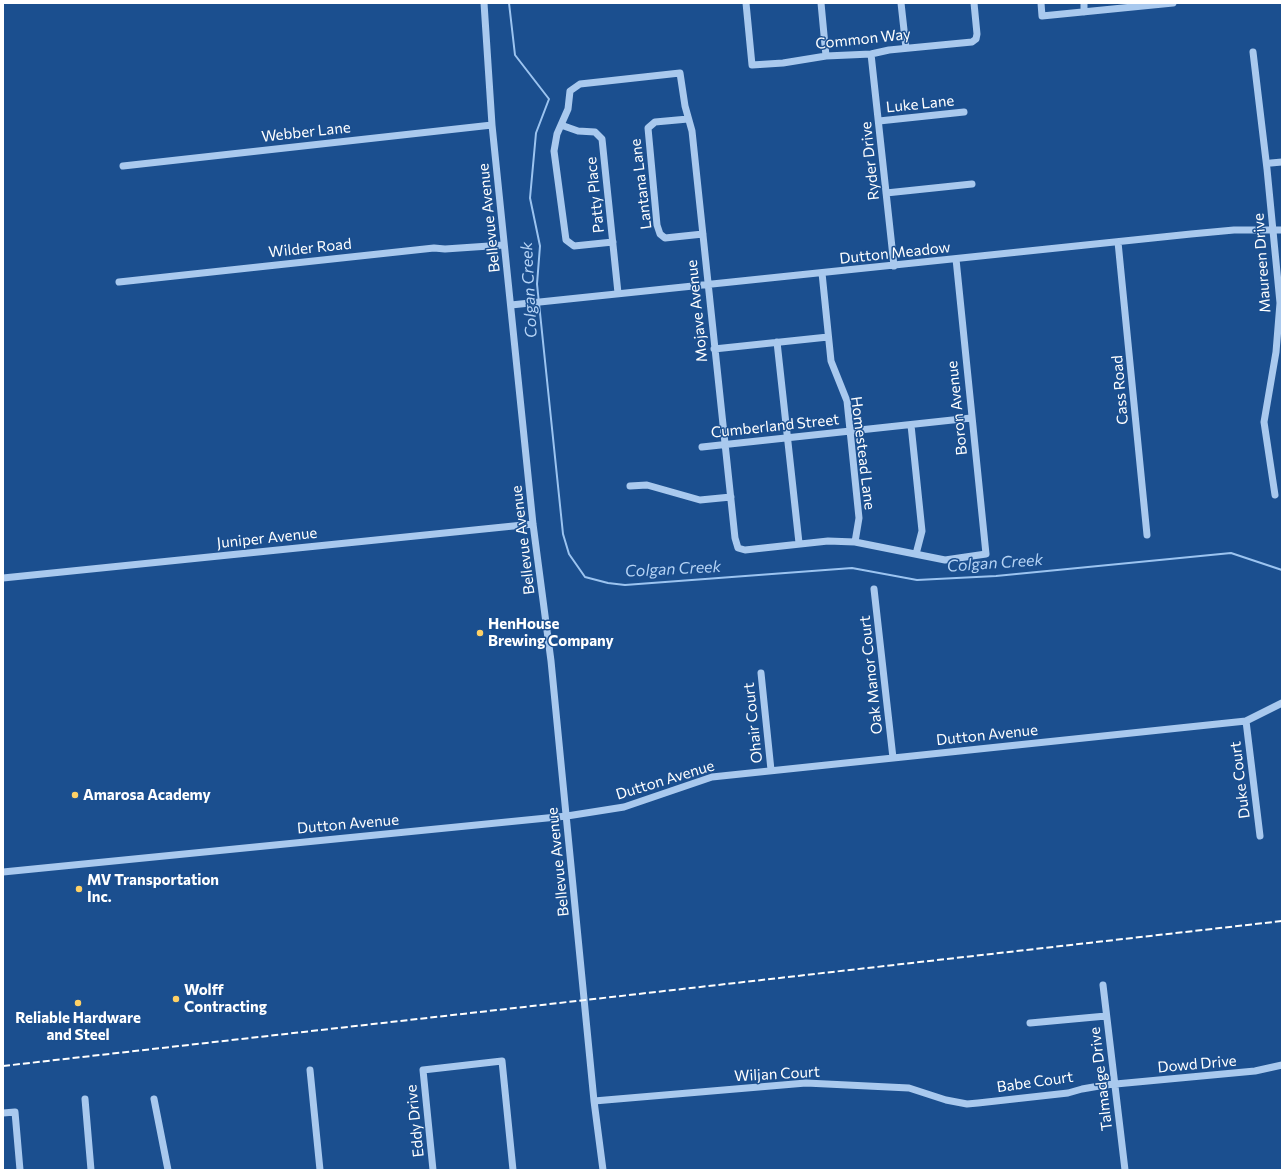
<!DOCTYPE html>
<html>
<head>
<meta charset="utf-8">
<style>
  body { margin:0 }
  #map { position:relative; width:1285px; height:1173px; overflow:hidden; background:#1b4f8f; font-family:Commissioner,sans-serif }
  canvas { display:block }
  .frame { position:absolute; inset:0; border:4px solid #fff; pointer-events:none }
</style>
</head>
<body>
<div id="map">
<canvas width="1285" height="1173"></canvas>
<div class="frame"></div>
</div>
<script>
const g = document.querySelector('canvas').getContext('2d');
g.lineJoin = 'round';
const poly = rows => new Path2D(rows.map(r => 'M' + r).join(''));
function trace(path, color, width, dash) { g.strokeStyle = color; g.lineWidth = width; g.lineCap = dash ? 'butt' : 'round'; g.setLineDash(dash || []); g.stroke(path); }
function write(font, color, halo, rows, align = 'center') {
  g.font = font + ' Commissioner,sans-serif'; g.lineWidth = 3; g.setLineDash([]); g.textBaseline = 'middle'; g.strokeStyle = halo; g.fillStyle = color; for (const [text, x, y, turn = 0] of rows) {
    g.save(); g.translate(x, y); g.rotate((+turn || 0) * Math.PI / 180); g.textAlign = isNaN(turn) ? turn : align; if (halo) g.strokeText(text, 0, 0); g.fillText(text, 0, 0); g.restore();
  }
}
const stream = poly([
  [509,3,515,55,549,99,536,133,530,198,540,246,537,284,563,534,569,554,585,577,608,583,625,585,852,568,917,580,996,576,1231,553,1282,570]
]);
const minor = poly([
  [484,3,492,125,533,524,551,661,594,1101,603,1170],
  [746,3,752,65,783,63,826,56,871,54,889,50,972,42,976,39,977,34,974,3],
  [821,3,826,56],
  [901,3,906,48],
  [1041,3,1042,16,1173,3],
  [1084,3,1084,12],
  [1253,52,1267,169,1280,303,1276,352,1264,422,1275,495],
  [871,54,894,266],
  [688,119,655,122,648,128,657,225,660,234,665,238,703,234],
  [879,121,964,112],
  [561,125,578,131,595,132,602,139,618,293],
  [1271,163,1282,162],
  [123,166,492,125],
  [886,193,972,184],
  [613,242,574,246,566,240,554,151,557,134,568,109,570,91,580,84,680,73,685,106,692,131,735,538,738,548,745,550,828,541,855,542,945,560,986,554,956,259],
  [1118,242,1147,535],
  [822,273,831,361,847,401,859,518,855,542],
  [119,282,434,248,445,249,504,245],
  [511,305,1191,234,1234,230,1282,230],
  [777,342,799,543],
  [714,349,828,337],
  [911,425,922,531,916,554],
  [702,447,971,418],
  [630,486,647,485,700,500,731,497],
  [3,578,533,524],
  [874,589,893,758],
  [761,673,771,770],
  [1246,721,1260,836],
  [3,872,567,816,624,807,712,777,1246,721,1282,703],
  [1103,985,1125,1170],
  [1030,1023,1106,1016],
  [310,1070,320,1170],
  [85,1099,91,1170],
  [154,1099,168,1170],
  [594,1101,806,1083,909,1088,946,1100,967,1104,978,1103,1068,1093,1082,1089,1105,1085,1255,1071,1282,1065],
  [3,1113,15,1112,20,1170],
  [433,1170,423,1070,502,1061,513,1170]
]);
const rail = poly([
  [3,1066,1282,921]
]);
const markers = [
  [480,633,4,"#ffd166"],
  [75,795,4,"#ffd166"],
  [79,889,4,"#ffd166"],
  [176,999,4,"#ffd166"],
  [78,1003,4,"#ffd166"]
];
const streetNames = [
  ["Common Way",863,39,-6],
  ["Luke Lane",920,104,-6],
  ["Webber Lane",306,132,-6],
  ["Ryder Drive",870,161,-96],
  ["Lantana Lane",641,184,-97],
  ["Patty Place",595,195,-96],
  ["Bellevue Avenue",489,218,-96],
  ["Wilder Road",310,248,-6],
  ["Dutton Meadow",895,253,-6],
  ["Maureen Drive",1262,263,-94],
  ["Mojave Avenue",697,311,-96],
  ["Cass Road",1120,390,-95],
  ["Boron Avenue",957,408,-96],
  ["Cumberland Street",775,426,-6],
  ["Homestead Lane",863,453,83],
  ["Juniper Avenue",267,538,-6],
  ["Bellevue Avenue",523,540,-97],
  ["Oak Manor Court",871,675,-96],
  ["Ohair Court",753,723,-96],
  ["Dutton Avenue",987,735,-6],
  ["Dutton Avenue",665,780,-17],
  ["Duke Court",1240,780,-97],
  ["Dutton Avenue",348,824,-5],
  ["Bellevue Avenue",558,862,-96],
  ["Dowd Drive",1197,1064,-5],
  ["Wiljan Court",777,1074,-3],
  ["Talmadge Drive",1101,1079,-97],
  ["Babe Court",1035,1082,-8],
  ["Eddy Drive",415,1121,-96]
];
const poiNames = [
  ["HenHouse",488,624],
  ["Brewing Company",488,641],
  ["Amarosa Academy",83,795],
  ["MV Transportation",87,880],
  ["Inc.",87,897],
  ["Wolff",184,990],
  ["Contracting",184,1007],
  ["Reliable Hardware",78,1018,"center"],
  ["and Steel",78,1035,"center"]
];
const waterNames = [
  ["Colgan Creek",529,290,-93],
  ["Colgan Creek",995,563,-4],
  ["Colgan Creek",673,569,-3]
];
trace(stream, '#9cc4f0', 2);
trace(minor, '#a9c9ee', 7);
trace(rail, '#fff', 2, [7, 3]);
for (const [x, y, r, color] of markers) { const dot = new Path2D(); dot.arc(x, y, r, 0, 2 * Math.PI); g.fillStyle = color; g.fill(dot); trace(dot, '#1b4f8f', 1.5); }
write('15px', '#fff', '#1b4f8f', streetNames);
write('bold 15px', '#fff', '#1b4f8f', poiNames, 'left');
write('italic 16px', '#b5d3f5', '#1b4f8f', waterNames);
</script>
</body>
</html>
